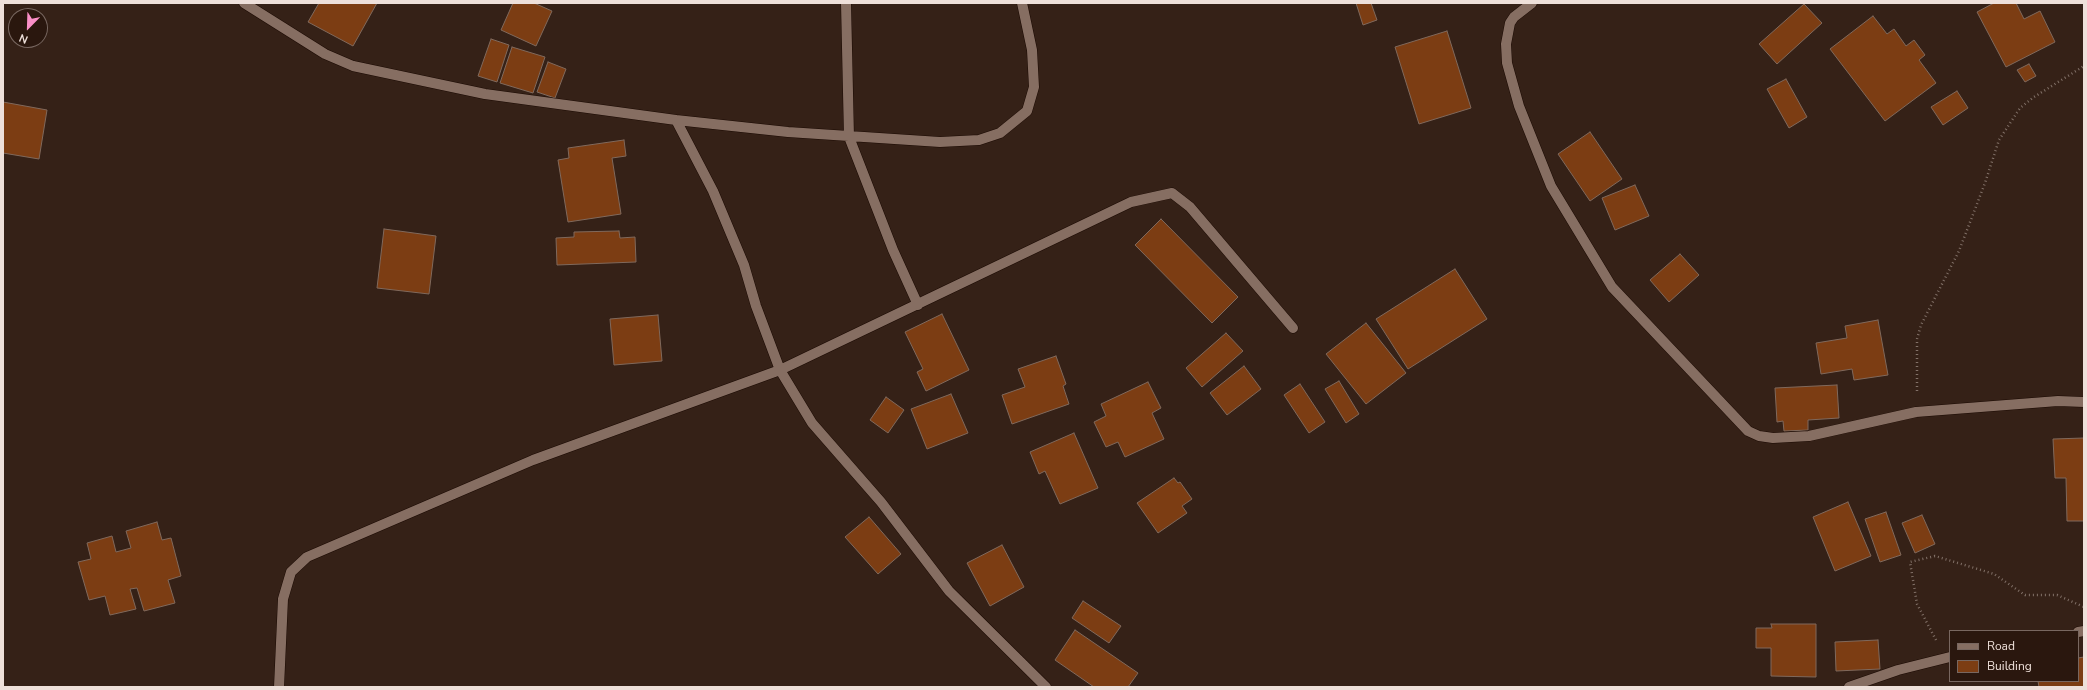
<!DOCTYPE html>
<html>
<head>
<meta charset="utf-8">
<style>
  body { margin:0 }
  #map { position:relative; width:2087px; height:690px; overflow:hidden; background:#352117; font-family:"Nunito Sans",sans-serif }
  canvas { display:block }
  .frame { position:absolute; inset:0; border:4px solid #eee0da; pointer-events:none }
  .legend { position:absolute; left:1949px; top:630px; width:130px; height:52px; box-sizing:border-box; background:#2a170e; border:1px solid #786760; margin:0; padding:5px 7px; list-style:none; font-size:12px; color:#eee0da }
  .legend li { display:flex; align-items:center; gap:8px; height:20px }
  .legend b { width:20px; border:1px solid #786760 }
  .north { position:absolute; left:8px; top:8px; width:40px; height:40px; box-sizing:border-box; background:#2a170e; border:1px solid #786760; border-radius:50%; rotate:203deg; font-size:11px; font-weight:700; line-height:16px; text-align:center; color:#eee0da }
  .north::after { content:''; display:block; margin:auto; width:14px; height:18px; background:#fa8fc7; clip-path:polygon(50% 0,100% 100%,50% 72%,0 100%) }
</style>
</head>
<body>
<div id="map">
<canvas width="2087" height="690"></canvas>
<div class="frame"></div>
<ul class="legend">
<li><b style="height:5px;background:#866e62"></b>Road</li>
<li><b style="height:11px;background:#7c3d13"></b>Building</li>
</ul>
<div class="north">N</div>
</div>
<script>
const g = document.querySelector('canvas').getContext('2d');
g.lineJoin = 'round';
function fill(path, color) { g.fillStyle = color; g.fill(path, 'evenodd'); }
const poly = rows => new Path2D(rows.map(r => 'M' + r).join(''));
function trace(path, color, width, dash) { g.strokeStyle = color; g.lineWidth = width; g.lineCap = dash ? 'butt' : 'round'; g.setLineDash(dash || []); g.stroke(path); }
const building = poly([
  [319,3,377,3,353,46,308,22,319,3],
  [513,3,534,3,552,11,536,46,501,30,513,3],
  [1356,3,1371,3,1377,20,1363,25,1356,3],
  [1994,3,2016,3,2024,19,2040,11,2055,42,2006,67,1977,12,1994,3],
  [1804,4,1822,23,1777,64,1759,44,1804,4],
  [1873,16,1887,34,1894,29,1906,46,1914,40,1925,55,1919,60,1936,83,1885,121,1830,49,1873,16],
  [1447,31,1471,108,1419,124,1395,47,1447,31],
  [491,39,509,45,497,82,478,76,491,39],
  [512,47,545,57,533,93,500,83,512,47],
  [548,62,566,69,555,98,537,92,548,62],
  [2029,64,2036,76,2025,82,2017,70,2029,64],
  [1786,79,1807,117,1789,128,1767,89,1786,79],
  [1957,91,1968,108,1943,125,1931,107,1957,91],
  [3,102,47,110,39,159,3,153,3,102],
  [1590,132,1622,179,1590,201,1558,154,1590,132],
  [624,140,626,156,612,158,621,214,568,222,558,160,569,158,568,148,624,140],
  [1635,185,1649,216,1615,230,1602,198,1635,185],
  [1161,219,1238,297,1212,323,1135,245,1161,219],
  [384,229,436,236,429,294,377,288,384,229],
  [619,231,620,238,635,237,636,262,557,265,556,238,574,237,574,232,619,231],
  [1680,254,1699,275,1669,302,1650,280,1680,254],
  [1455,269,1487,319,1408,369,1376,319,1455,269],
  [942,314,969,370,926,391,917,372,923,369,905,332,942,314],
  [658,315,662,361,614,365,610,319,658,315],
  [1878,320,1888,375,1854,380,1852,369,1821,374,1816,343,1847,338,1845,326,1878,320],
  [1366,323,1406,373,1366,404,1326,354,1366,323],
  [1226,333,1243,351,1202,387,1186,368,1226,333],
  [1056,356,1066,384,1063,386,1069,404,1012,424,1002,395,1025,387,1018,369,1056,356],
  [1244,366,1261,389,1227,415,1210,393,1244,366],
  [1339,381,1359,414,1346,423,1325,389,1339,381],
  [1148,382,1161,408,1152,413,1164,439,1125,457,1118,442,1106,447,1094,422,1106,416,1101,404,1148,382],
  [1300,384,1325,422,1309,433,1284,395,1300,384],
  [1837,385,1839,418,1808,420,1808,430,1784,431,1783,421,1777,422,1775,388,1837,385],
  [951,394,968,433,927,449,911,409,951,394],
  [886,397,904,410,888,433,870,420,886,397],
  [1074,433,1098,488,1060,504,1045,471,1039,474,1030,452,1074,433],
  [2084,438,2084,521,2067,521,2066,478,2055,478,2053,439,2084,438],
  [1174,478,1178,483,1180,482,1192,499,1182,506,1187,513,1158,533,1137,503,1174,478],
  [1848,502,1871,556,1835,571,1813,517,1848,502],
  [1886,512,1901,555,1880,562,1865,519,1886,512],
  [1922,515,1935,544,1915,553,1902,523,1922,515],
  [869,517,901,554,878,574,845,537,869,517],
  [157,522,162,540,171,538,181,576,168,580,175,603,144,611,137,588,130,589,136,609,110,615,105,596,89,600,78,562,91,559,87,543,112,536,116,552,131,548,126,531,157,522],
  [1002,545,1024,587,990,606,967,563,1002,545],
  [1083,601,1121,626,1109,643,1072,618,1083,601],
  [1771,624,1816,624,1816,677,1771,676,1771,648,1756,648,1756,628,1772,628,1771,624],
  [1075,630,1138,673,1128,687,1094,687,1055,660,1075,630],
  [1878,640,1880,669,1836,671,1835,642,1878,640],
  [2084,657,2084,687,2039,687,2038,681,2078,681,2078,658,2084,657]
]);
const path = poly([
  [1917,391,1917,339,1921,325,1959,251,1985,183,1999,140,2020,108,2034,97,2084,66],
  [1936,640,1917,604,1910,562,1935,556,1994,574,2025,595,2057,595,2084,607]
]);
const minor = poly([
  [244,3,325,54,353,66,485,94,676,120,713,191,744,265,756,306,780,370,812,423,881,502,949,591,1046,687],
  [846,3,849,137,893,250,918,305],
  [1532,3,1514,17,1510,23,1506,44,1507,63,1519,106,1551,186,1612,287,1748,431,1759,436,1773,438,1809,436,1916,412,2058,401,2084,402],
  [676,120,788,132,940,142,979,140,1000,133,1027,111,1034,87,1032,50,1022,3],
  [2078,632,2084,631],
  [279,687,283,599,291,572,307,557,533,460,780,370,1131,202,1172,193,1190,207,1293,328],
  [1849,687,1898,670,1950,657]
]);
fill(building, '#7c3d13');
trace(building, '#80695c', 1);
trace(minor, '#1b0a03', 11);
trace(path, '#827168', 2.5, [1, 3]);
trace(minor, '#866e62', 10);
</script>
</body>
</html>
